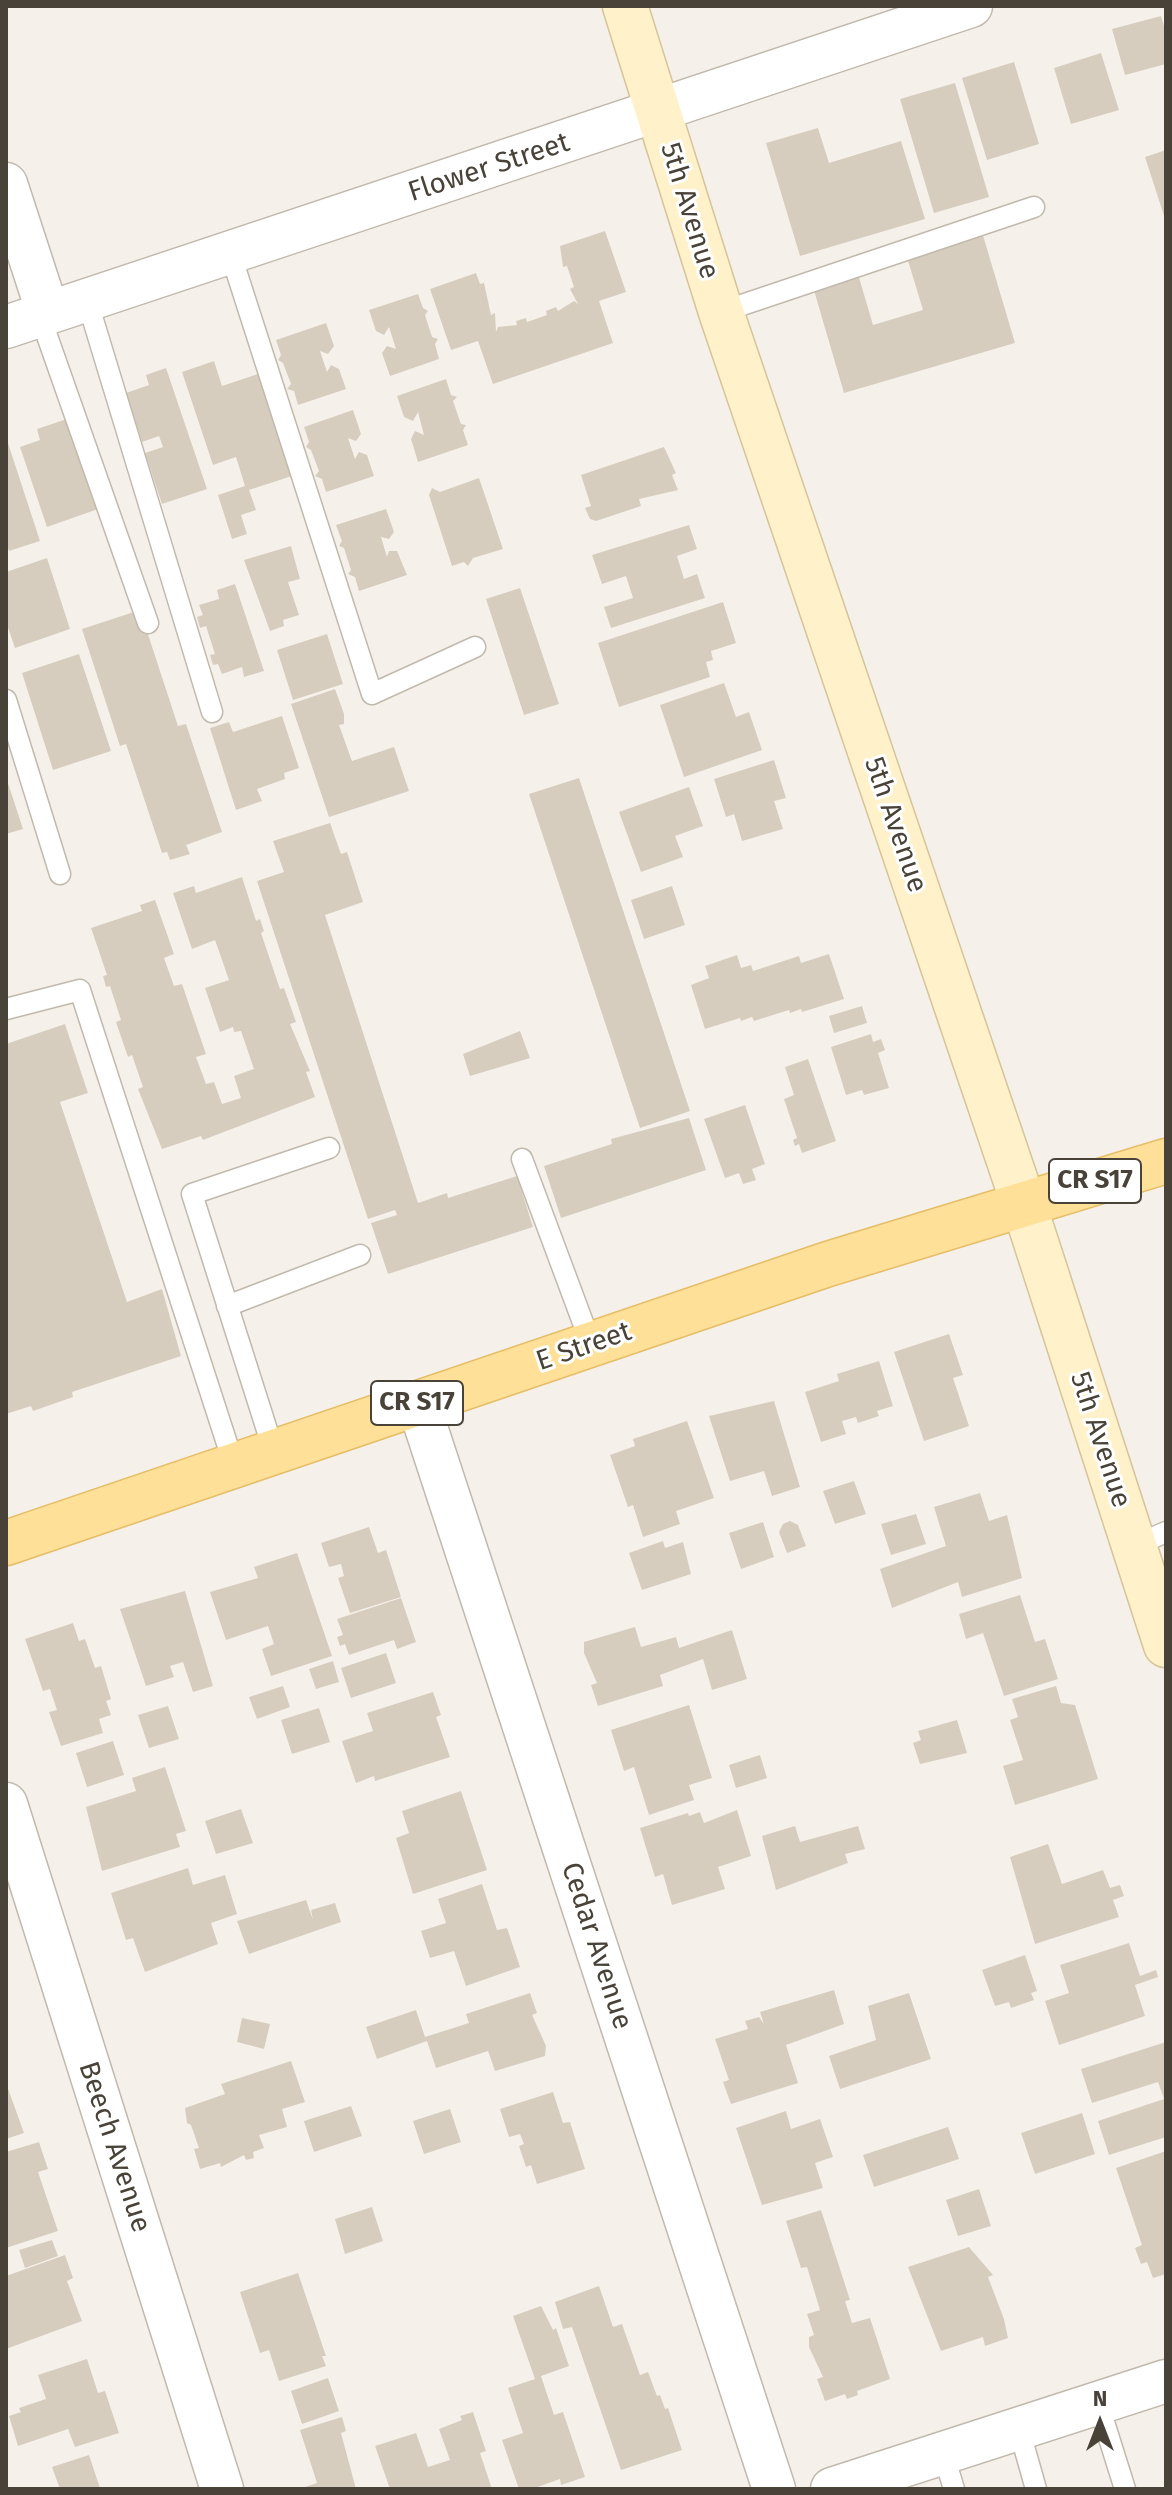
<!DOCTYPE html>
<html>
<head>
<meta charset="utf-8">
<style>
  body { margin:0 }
  #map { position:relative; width:1172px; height:2495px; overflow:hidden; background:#f5f1ea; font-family:"Fira Sans",sans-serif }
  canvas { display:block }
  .frame { position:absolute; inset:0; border:8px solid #494238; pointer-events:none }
  .north { position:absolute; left:1060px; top:2383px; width:80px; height:80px; -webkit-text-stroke:6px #fff; paint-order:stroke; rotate:0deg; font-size:22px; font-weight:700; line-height:32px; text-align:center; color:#494238 }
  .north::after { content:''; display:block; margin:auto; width:28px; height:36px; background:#494238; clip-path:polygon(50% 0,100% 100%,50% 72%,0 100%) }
</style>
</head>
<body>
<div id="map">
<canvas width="1172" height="2495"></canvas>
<div class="frame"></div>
<div class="north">N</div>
</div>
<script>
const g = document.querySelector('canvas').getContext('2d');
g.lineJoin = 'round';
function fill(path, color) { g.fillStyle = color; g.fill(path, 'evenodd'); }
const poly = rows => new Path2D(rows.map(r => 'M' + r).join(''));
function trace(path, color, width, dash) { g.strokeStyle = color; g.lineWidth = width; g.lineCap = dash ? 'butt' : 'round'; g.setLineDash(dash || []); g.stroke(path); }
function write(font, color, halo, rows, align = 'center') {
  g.font = font + ' "Fira Sans",sans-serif'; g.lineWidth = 6; g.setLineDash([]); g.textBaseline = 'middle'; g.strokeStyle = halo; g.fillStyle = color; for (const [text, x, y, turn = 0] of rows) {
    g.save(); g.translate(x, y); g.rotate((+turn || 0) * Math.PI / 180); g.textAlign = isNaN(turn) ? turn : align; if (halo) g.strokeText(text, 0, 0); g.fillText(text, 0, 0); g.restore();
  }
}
const building = poly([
  [1161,16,1166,33,1166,64,1125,75,1112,29],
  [1101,53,1119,110,1071,124,1054,68],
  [1014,62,1039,144,987,160,962,78],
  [955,83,989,197,934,213,900,99],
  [818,128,829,163,901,141,925,219,800,256,766,143],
  [1166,150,1166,219,1165,219,1145,157],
  [605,231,626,292,599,301,613,343,493,384,478,341,451,350,430,289,476,273,480,284,484,283,491,315,495,313,496,332,498,327,517,325,516,321,526,318,527,322,547,315,546,311,556,307,558,311,574,301,578,304,570,289,574,287,567,266,563,267,560,246],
  [982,232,1015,343,844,393,813,287,858,274,873,325,923,310,906,254],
  [418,294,423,308,428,311,425,315,432,337,438,339,435,344,439,359,390,376,382,353,387,346,396,349,389,327,384,335,376,331,369,310],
  [326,323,334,346,328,354,320,351,327,372,331,365,339,369,346,389,298,405,294,391,287,389,291,384,283,363,278,360,281,355,276,340],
  [214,361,222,386,258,374,292,476,249,490,256,510,241,515,247,534,232,539,218,495,245,486,236,457,213,465,182,372],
  [166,368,207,489,162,504,145,453,163,447,159,436,142,442,126,393,149,385,146,375],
  [446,379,451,395,457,397,453,401,461,424,466,425,463,430,468,445,418,462,411,439,415,431,424,435,418,412,413,421,404,417,397,396],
  [353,410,361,434,356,441,348,438,355,459,359,452,367,455,374,476,326,492,322,479,315,476,319,471,311,450,306,447,309,442,304,427],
  [67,419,98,509,47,527,20,447,40,440,37,429],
  [7,440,40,541,9,551,6,542],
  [664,447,676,473,672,475,678,490,639,499,641,506,596,521,590,519,585,508,591,506,581,475],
  [479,478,503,549,473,558,468,566,464,562,452,566,429,495,432,488,440,492],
  [386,509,394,532,389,539,381,537,387,557,389,551,397,551,407,575,359,591,355,577,348,574,351,570,344,548,339,546,342,541,336,525],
  [689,525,697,549,677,556,684,579,697,574,705,598,611,628,604,607,633,598,626,576,602,584,592,555],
  [291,546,300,579,288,582,299,615,283,620,284,626,270,631,244,560],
  [47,558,70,629,15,648,6,622,6,572],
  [235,584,264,671,244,677,242,667,222,674,218,664,213,665,210,655,215,654,206,626,200,628,197,617,203,615,199,605,219,599,217,590],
  [520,588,559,704,524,715,486,599],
  [723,602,736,643,711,651,713,660,706,662,710,677,619,707,598,643],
  [140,610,178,726,186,724,222,832,186,845,190,854,170,860,167,852,162,853,126,744,120,746,82,629],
  [327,634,343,684,293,700,277,650],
  [79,654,111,751,53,770,22,673],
  [724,683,736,717,749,712,762,750,684,777,660,705],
  [335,689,344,714,344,724,339,725,352,761,394,747,409,791,329,817,291,704],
  [282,716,299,768,284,773,285,779,257,789,262,801,236,810,210,728,229,722,233,732],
  [774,760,786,798,774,801,783,829,742,841,734,814,726,817,714,779],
  [579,778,690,1111,640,1128,529,794],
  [7,780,23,829,6,834,6,781],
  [689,787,703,826,675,836,683,857,641,872,619,812],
  [330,823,341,854,347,852,363,902,325,915,418,1203,447,1193,448,1198,517,1176,533,1227,388,1274,371,1223,397,1215,395,1210,368,1219,257,881,284,872,273,841],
  [242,877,256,921,260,919,264,931,261,933,280,989,284,988,296,1022,290,1024,310,1071,306,1072,315,1097,203,1140,201,1136,162,1149,138,1089,143,1087,132,1055,128,1057,116,1022,121,1020,110,986,106,987,103,976,107,975,91,928,142,911,140,905,155,900,174,954,164,958,174,986,182,984,206,1054,196,1057,206,1084,214,1082,222,1104,241,1098,234,1076,254,1069,241,1031,234,1032,233,1027,220,1032,205,988,229,980,215,940,192,949,173,893,194,886,196,893],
  [672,886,685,925,644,939,631,900],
  [829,954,844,999,802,1012,801,1009,790,1013,789,1010,754,1021,752,1017,741,1021,740,1018,705,1029,691,985,709,978,705,966,737,955,741,968,751,965,753,971,799,956,801,963],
  [862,1006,867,1023,834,1033,829,1016],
  [65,1024,88,1093,60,1102,127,1302,162,1289,181,1356,72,1392,73,1397,33,1411,31,1406,6,1414,6,1044],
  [520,1031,530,1058,470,1076,463,1054],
  [871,1034,873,1042,881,1039,885,1050,878,1053,889,1088,864,1095,862,1090,846,1095,831,1047],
  [808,1059,836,1141,802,1153,799,1144,795,1146,793,1140,797,1138,784,1099,794,1095,785,1067],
  [745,1105,765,1164,752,1169,756,1180,743,1184,739,1173,725,1178,704,1119],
  [689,1118,706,1170,561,1218,544,1166,612,1144,611,1139],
  [949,1334,963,1375,953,1378,969,1426,924,1441,894,1352],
  [879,1361,893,1406,877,1411,879,1416,858,1423,856,1417,842,1421,846,1434,821,1442,805,1392,839,1381,837,1374],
  [774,1401,800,1487,772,1496,764,1471,730,1481,709,1416],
  [687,1421,714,1498,676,1511,680,1524,643,1537,633,1505,628,1507,610,1455,635,1446,633,1439],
  [854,1481,866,1514,835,1524,823,1491],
  [980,1493,989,1521,1007,1515,1022,1578,962,1597,958,1582,892,1608,880,1569,946,1546,934,1507],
  [916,1514,926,1544,891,1555,881,1524],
  [790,1521,798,1525,806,1546,787,1553,779,1532,783,1524],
  [763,1522,774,1557,741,1569,729,1533],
  [369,1527,378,1553,386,1550,401,1597,350,1613,338,1578,344,1576,341,1564,329,1567,321,1543],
  [663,1541,665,1548,683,1542,691,1574,642,1590,629,1553],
  [297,1553,332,1656,271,1676,262,1649,274,1644,268,1626,226,1640,210,1592,258,1578,254,1567],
  [185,1591,213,1686,193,1692,183,1662,170,1666,174,1677,146,1686,120,1609],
  [1020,1595,1035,1642,1045,1639,1058,1679,1004,1696,983,1633,966,1639,959,1614],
  [401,1598,416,1642,397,1649,394,1640,349,1655,345,1644,340,1646,337,1637,343,1635,337,1619],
  [73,1623,79,1641,85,1639,95,1668,101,1666,111,1699,106,1701,111,1715,99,1719,103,1733,61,1746,49,1712,57,1710,50,1689,43,1691,25,1639],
  [635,1627,641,1647,676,1637,679,1648,732,1630,747,1679,712,1690,703,1659,660,1675,663,1686,598,1706,591,1685,597,1683,584,1653,584,1642],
  [386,1653,396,1683,351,1698,341,1668],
  [333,1661,339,1682,316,1689,309,1669],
  [283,1686,290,1707,257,1719,249,1697],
  [1056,1686,1061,1703,1075,1705,1098,1779,1015,1805,1003,1766,1023,1760,1010,1720,1018,1717,1012,1699],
  [433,1692,441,1715,436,1717,450,1757,375,1781,374,1776,356,1783,342,1741,373,1731,367,1713],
  [689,1705,712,1778,689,1785,694,1800,649,1815,634,1767,624,1771,611,1730],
  [168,1706,179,1739,149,1748,138,1715],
  [319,1708,330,1742,292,1754,281,1720],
  [957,1720,967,1753,920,1764,913,1743,921,1740,918,1731],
  [113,1741,124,1775,87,1787,76,1753],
  [760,1755,767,1778,736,1788,729,1765],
  [165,1767,186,1831,176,1834,180,1847,102,1871,86,1807,136,1791,132,1778],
  [461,1791,487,1870,413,1894,396,1838,409,1833,402,1811],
  [241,1809,253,1843,216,1854,205,1821],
  [737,1810,751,1856,718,1867,725,1889,672,1905,663,1874,655,1877,640,1828,688,1813,689,1816,700,1812,704,1823],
  [795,1826,800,1842,858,1826,865,1849,845,1854,848,1863,776,1890,762,1836],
  [1048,1844,1062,1884,1103,1870,1110,1888,1120,1885,1124,1896,1113,1900,1119,1917,1035,1944,1010,1857],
  [188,1868,193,1885,225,1875,237,1914,211,1923,218,1944,145,1972,133,1938,126,1940,111,1893],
  [482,1884,497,1930,507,1928,520,1967,466,1986,454,1951,430,1958,421,1931,446,1923,438,1899],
  [306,1900,313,1920,311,1910,335,1903,341,1922,249,1954,237,1921],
  [1129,1943,1140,1976,1156,1970,1158,1977,1135,1985,1145,2016,1059,2045,1045,2001,1069,1993,1060,1965],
  [1025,1955,1037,1991,1031,1993,1034,2000,1011,2008,1009,2002,995,2006,982,1970],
  [834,1990,844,2024,786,2045,798,2083,731,2104,723,2082,729,2080,715,2039,748,2029,745,2021,759,2017,764,2024,760,2012],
  [530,1993,537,2013,532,2015,546,2046,545,2056,495,2071,488,2051,436,2068,427,2041,377,2059,366,2027,416,2010,425,2037,469,2023,466,2014],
  [909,1993,931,2059,840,2089,829,2056,876,2040,868,2006],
  [242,2018,270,2024,264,2049,237,2042],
  [1166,2042,1166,2137,1109,2155,1098,2121,1164,2099,1158,2082,1092,2103,1081,2069],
  [291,2061,305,2102,282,2109,287,2127,259,2135,264,2148,253,2152,254,2158,246,2160,244,2155,221,2167,220,2163,200,2169,194,2149,199,2148,191,2125,187,2123,185,2108,225,2094,221,2084],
  [6,2083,24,2133,6,2139],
  [553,2092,563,2123,570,2122,585,2169,537,2184,531,2165,526,2167,519,2146,524,2144,520,2134,509,2137,500,2109],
  [351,2106,362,2136,314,2152,304,2121],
  [450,2109,461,2142,424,2154,413,2121],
  [786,2111,791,2129,820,2119,833,2157,815,2163,823,2188,762,2205,736,2128],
  [1082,2113,1095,2154,1035,2174,1021,2133],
  [948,2127,959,2159,874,2187,863,2155],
  [39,2142,48,2169,38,2172,58,2231,6,2248,6,2152],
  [1166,2151,1166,2274,1153,2278,1147,2262,1141,2264,1135,2248,1142,2245,1116,2168],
  [979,2189,991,2226,958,2236,946,2200],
  [372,2207,383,2241,345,2254,335,2219],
  [821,2210,850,2300,845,2301,852,2323,870,2318,890,2379,857,2391,858,2395,847,2399,845,2394,825,2401,817,2379,823,2377,809,2347,809,2337,814,2335,807,2314,820,2310,807,2267,801,2268,786,2221],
  [52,2240,58,2256,25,2268,19,2250],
  [969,2247,993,2275,988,2277,1004,2319,1008,2338,985,2346,983,2337,941,2351,908,2267],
  [65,2255,73,2278,67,2281,82,2321,6,2349,6,2276],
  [298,2273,326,2356,322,2356,326,2366,279,2381,269,2350,260,2353,240,2292],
  [599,2286,613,2327,622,2324,640,2375,648,2372,657,2396,660,2395,665,2409,668,2408,682,2450,621,2470,572,2327,563,2329,555,2302],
  [541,2306,553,2330,556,2328,569,2366,541,2376,554,2415,563,2412,585,2477,561,2485,560,2479,532,2489,519,2489,502,2440,523,2433,508,2388,535,2379,513,2316],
  [87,2359,98,2393,105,2391,119,2433,75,2447,68,2429,18,2446,9,2416,21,2412,19,2408,46,2399,38,2375],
  [328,2378,339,2411,302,2424,291,2391],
  [473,2412,486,2451,480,2453,492,2489,390,2489,375,2446,416,2433,428,2467,450,2460,439,2429,462,2420,460,2416],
  [342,2417,346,2431,341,2433,356,2489,299,2489,317,2483,300,2430],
  [89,2455,100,2488,60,2489,52,2467]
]);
const lane = poly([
  [230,252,372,694,475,647],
  [87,300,212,712],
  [721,312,1034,207],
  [40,316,148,623],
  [6,700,60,874],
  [6,1009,80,990,234,1465],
  [522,1159,591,1344],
  [227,1306,360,1255],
  [274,1452,192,1194,329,1148],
  [1134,1546,1166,1532],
  [1098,2403,1125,2489],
  [1019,2429,1036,2489],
  [943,2453,954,2489]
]);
const street = poly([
  [6,184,48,313],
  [6,327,971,6],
  [418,1403,774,2489],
  [6,1804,222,2489],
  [832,2489,1166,2381]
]);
const secondary = poly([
  [625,6,721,312,1023,1202,1166,1645]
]);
const primary = poly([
  [6,1543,828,1264,1166,1161]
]);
const shields = [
  [1095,1181,92],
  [417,1403,92]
];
const shieldNames = [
  ["CR S17",1095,1181],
  ["CR S17",417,1403]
];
const streetNames = [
  ["Flower Street",489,168,-18],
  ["5th Avenue",689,211,73],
  ["5th Avenue",895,825,71],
  ["E Street",584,1347,-19],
  ["5th Avenue",1100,1440,72],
  ["Cedar Avenue",596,1946,72],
  ["Beech Avenue",114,2147,72]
];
fill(building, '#d7cdbf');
trace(lane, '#c1b9ac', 23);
trace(street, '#c1b9ac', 45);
trace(secondary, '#d6c499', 47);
trace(primary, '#e6bd67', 47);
trace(lane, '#fff', 20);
trace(street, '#fff', 42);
trace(secondary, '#fff1ca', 44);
trace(primary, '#ffe099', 44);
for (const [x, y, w] of shields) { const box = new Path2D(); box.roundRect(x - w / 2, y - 22, w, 44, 6); g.fillStyle = '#fff'; g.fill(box); trace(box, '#494238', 2); }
write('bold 26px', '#494238', null, shieldNames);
write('28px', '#494238', '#fff', streetNames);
</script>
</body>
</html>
